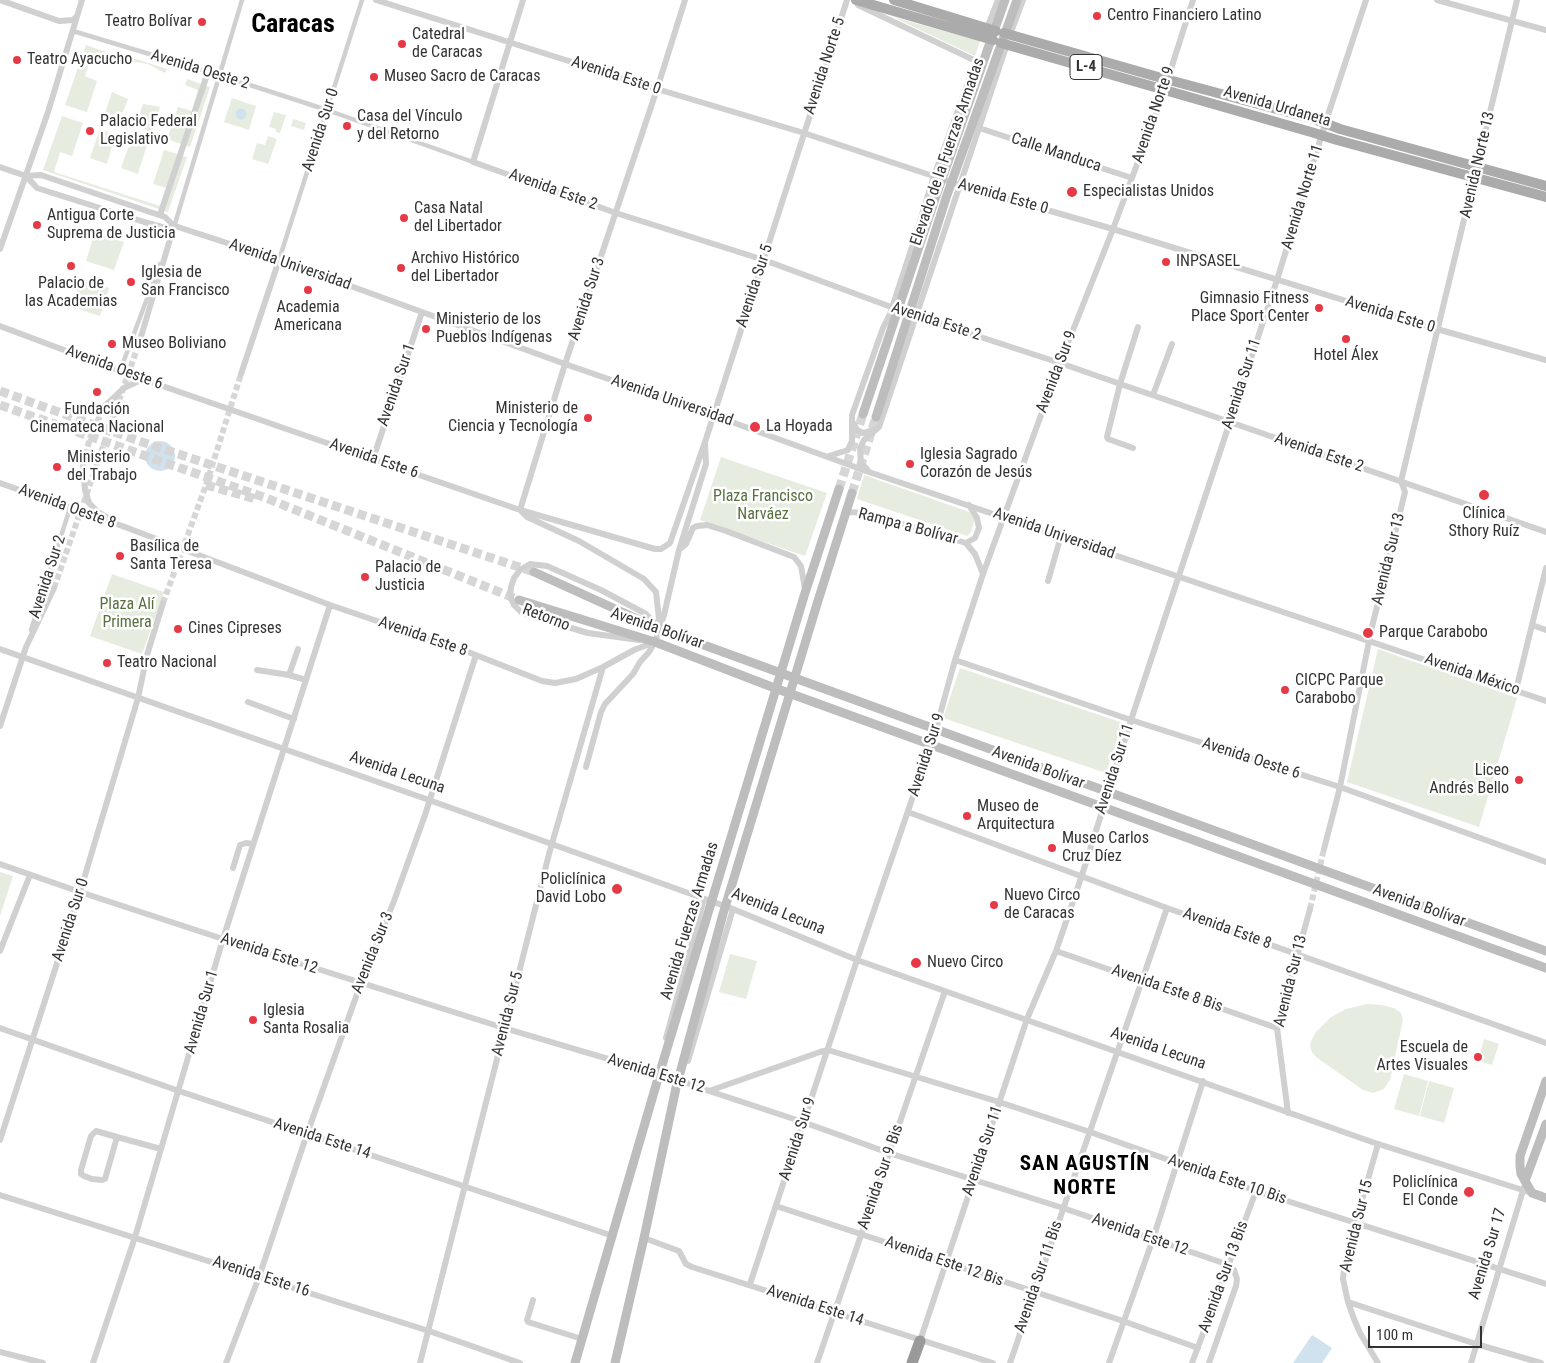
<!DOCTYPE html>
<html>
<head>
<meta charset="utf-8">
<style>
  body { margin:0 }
  #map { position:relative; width:1546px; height:1363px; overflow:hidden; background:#fff; font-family:"Roboto Condensed",sans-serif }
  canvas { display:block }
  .scale { position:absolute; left:1368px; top:1326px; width:114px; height:22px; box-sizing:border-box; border:2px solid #333; border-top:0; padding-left:6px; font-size:15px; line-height:18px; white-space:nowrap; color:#333; -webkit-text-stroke:4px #fff; paint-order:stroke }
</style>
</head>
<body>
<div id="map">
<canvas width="1546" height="1363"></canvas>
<div class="scale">100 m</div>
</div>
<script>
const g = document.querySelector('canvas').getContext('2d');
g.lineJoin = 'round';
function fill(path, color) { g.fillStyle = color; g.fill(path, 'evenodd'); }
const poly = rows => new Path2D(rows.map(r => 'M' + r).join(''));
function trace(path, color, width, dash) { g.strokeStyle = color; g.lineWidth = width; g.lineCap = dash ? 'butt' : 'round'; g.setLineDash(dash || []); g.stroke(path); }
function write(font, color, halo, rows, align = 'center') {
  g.font = font + ' "Roboto Condensed",sans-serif'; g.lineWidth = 5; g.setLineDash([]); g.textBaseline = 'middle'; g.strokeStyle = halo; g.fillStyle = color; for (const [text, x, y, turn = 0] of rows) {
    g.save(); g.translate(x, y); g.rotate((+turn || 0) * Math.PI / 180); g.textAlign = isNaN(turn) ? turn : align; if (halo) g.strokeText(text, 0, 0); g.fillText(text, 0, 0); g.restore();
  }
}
const green = poly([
  [893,17,980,41,975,56],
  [86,45,106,52,104,59,92,55,85,76,97,81,87,112,65,105],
  [130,57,167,69,165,73,148,64,128,61],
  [187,79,210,87,190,147,167,139,178,107,192,111,198,90,185,85],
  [112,92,128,99,123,112,117,114,112,119,104,116],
  [232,98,256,106,249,130,224,122],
  [143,104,160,107,152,132,144,129,142,122,138,118],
  [274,112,286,115,280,133,276,132,276,129,269,127],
  [62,116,83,123,72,156,60,152,54,172,160,206,166,188,153,184,164,150,187,157,168,212,43,170],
  [293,119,306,123,304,130,291,126],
  [100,129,108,132,113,143,107,164,90,158],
  [268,136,277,139,268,164,252,159,257,143,265,145],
  [139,143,147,145,138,174,121,168,128,148],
  [95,232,124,242,114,270,86,261],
  [81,278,109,288,100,316,72,307],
  [721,457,827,493,805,556,700,520],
  [864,475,972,513,975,519,971,532,967,536,857,499],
  [112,574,164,592,142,654,90,636],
  [1378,649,1517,698,1479,827,1347,782],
  [960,668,1123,723,1106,773,943,718],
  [0,872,13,876,0,916],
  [730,954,757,961,746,999,719,992],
  [1367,1004,1382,1005,1394,1008,1401,1013,1403,1020,1390,1080,1384,1089,1373,1093,1363,1090,1316,1057,1312,1052,1310,1046,1311,1041,1316,1032,1331,1017,1346,1009],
  [1484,1039,1499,1044,1492,1065,1478,1061],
  [1404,1074,1428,1081,1419,1116,1394,1109],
  [1429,1081,1454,1088,1444,1123,1420,1116]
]);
const water = poly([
  '235.5 114a5.5 5.5 0 1 1 11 0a5.5 5.5 0 1 1-11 0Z',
  '145 456a15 15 0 1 1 30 0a15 15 0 1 1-30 0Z',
  [1312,1335,1332,1348,1322,1363,1293,1363]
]);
const minorTunnel = poly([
  [83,464,92,431,106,405],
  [54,588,140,340],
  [163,603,206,485,241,374],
  [1310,909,1324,849]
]);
const secondaryTunnel = poly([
  [0,391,142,442,534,572],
  [0,405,266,498,519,600],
  [206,485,256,499],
  [839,489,863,414],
  [852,493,876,417]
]);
const pedestrian = poly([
  [73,31,219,75,327,110,473,162],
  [174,227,242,0],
  [279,260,362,0],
  [120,371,160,264],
  [31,630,70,508]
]);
const minor = poly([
  [0,0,59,21,73,20,77,16],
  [376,0,657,89,804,133,960,185,1113,229,1437,329,1546,360],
  [523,0,473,162,616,213,764,260,910,314,1060,363,1546,532],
  [685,0,657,89,565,364,520,510,655,549,661,549,670,543,706,439,847,0],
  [1437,0,1546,30],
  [987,28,998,0],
  [1010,35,1023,0],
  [979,128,1132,178],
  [0,167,26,176,41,175,147,211,165,217,174,226],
  [26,176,37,188,144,222,162,227,178,227,279,260,565,364,707,413,866,471,1546,701],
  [160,215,208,72],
  [0,249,48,112,82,0],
  [0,326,125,373,520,510,527,517,579,541,644,579,656,592,660,628],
  [140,340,174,226],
  [241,374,279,260],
  [1153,395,1172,344],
  [106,405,124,388,143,379],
  [854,424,857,430,863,433,873,430],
  [1133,448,1108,439,1107,437,1120,384,1138,327],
  [829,456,848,450,852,441,852,415,883,328,890,314,912,247,934,176,976,61,858,5],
  [373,459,422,312],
  [83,464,85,490,89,503,98,512,108,518],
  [867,469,861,463,860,448,864,440,879,427,1007,44],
  [0,483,125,527,330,605,468,652,542,681,555,683,576,679,603,667,634,650,655,642],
  [846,512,866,513,966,543,975,554,983,574],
  [966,543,975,538,979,528,977,518,969,505],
  [680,549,686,544,693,528,697,526,707,525,726,531,794,557,801,566,805,589],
  [1048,581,1061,536],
  [1532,625,1546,630],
  [639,640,588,633,534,617,521,612,514,605,510,596,511,587,514,578,520,570,530,564,547,566,601,590,646,614,657,625],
  [0,649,429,800,733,909,857,960,1372,1142,1532,1193],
  [955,660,1131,720,1340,787,1546,862],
  [257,670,289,675,306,680],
  [289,675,298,649],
  [1516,690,1546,568],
  [248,702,294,719],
  [0,726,26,647,54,588],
  [586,767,601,712,605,704,633,674,640,662,649,652,655,642,664,615,679,550,706,464,705,444],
  [908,812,1167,908,1546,1043],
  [1324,849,1340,787,1371,631,1405,492,1401,481,1517,0],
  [0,864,80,892,223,939,504,1028,679,1080,709,1091,803,1122,889,1153,1063,1208,1229,1265,1234,1270,1237,1279,1236,1286,1209,1363],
  [233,868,240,845,246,843,253,844],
  [0,951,30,875],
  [1056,951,1277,1028],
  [0,1028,179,1091,613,1236],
  [666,1038,704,899],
  [688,1061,733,909],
  [709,1091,820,1052,828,1050,999,1102,1090,1132,1256,1191,1546,1284],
  [1288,1113,1277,1028,1310,909],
  [117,1137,105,1179,102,1180,92,1179,84,1176,81,1174,81,1170,91,1136,96,1131,117,1137,161,1149],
  [0,1140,80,892,138,698,147,655,163,603],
  [0,1195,429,1331,520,1363],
  [776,1206,1123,1321,1198,1348],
  [644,1238,679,1251,686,1264,692,1267,993,1363],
  [750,1284,857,960,936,729,955,660,983,574,1060,363,1113,229,1162,97,1193,0],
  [533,1300,527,1320,528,1322,582,1339],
  [1348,1302,1476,1344,1541,1363],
  [920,1341,1027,1019,1056,951,1082,875,1131,720,1277,280,1325,124,1366,0],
  [0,1352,43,1363],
  [93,1363,135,1237,223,939,330,605],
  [226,1363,259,1277,307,1134,361,983,394,901,425,815,476,655],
  [420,1363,549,854,603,667],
  [817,1363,945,991],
  [1010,1363,1167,908],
  [1109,1363,1153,1239,1203,1081],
  [1192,1363,1256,1191],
  [1378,1363,1360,1333,1354,1319,1348,1302,1343,1279,1345,1260,1378,1144],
  [1471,1363,1524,1187]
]);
const secondary = poly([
  [863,414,935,199,1005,0],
  [876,417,947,195,1017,0],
  [534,572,644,622,668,632,1546,951],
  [519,600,655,642,772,687,1546,968],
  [1546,1081,1520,1156,1520,1166,1521,1174,1532,1193,1546,1198],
  [1525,1181,1546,1124],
  [575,1363,659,1075,805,593,839,489],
  [615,1363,644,1238,676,1088,723,914,817,604,852,493]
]);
const primary = poly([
  [856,0,993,40],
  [894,0,996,31],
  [1004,33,1158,77,1314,119,1340,129,1546,186],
  [1001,43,1311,132,1337,140,1546,197]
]);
const motorway = poly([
  [912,1363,920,1341]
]);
const markers = [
  [1097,16,5,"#e63946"],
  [202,22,5,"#e63946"],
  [402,44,5,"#e63946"],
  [17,60,5,"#e63946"],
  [374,77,5,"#e63946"],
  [347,126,5,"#e63946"],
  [90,131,5,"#e63946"],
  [1072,192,6,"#e63946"],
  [404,218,5,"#e63946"],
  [37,225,5,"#e63946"],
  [1166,262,5,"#e63946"],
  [71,266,5,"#e63946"],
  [401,268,5,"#e63946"],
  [131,282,5,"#e63946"],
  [308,290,5,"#e63946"],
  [1319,308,5,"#e63946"],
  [426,329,5,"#e63946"],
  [1346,339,5,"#e63946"],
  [112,344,5,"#e63946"],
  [97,392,5,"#e63946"],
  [588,418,5,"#e63946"],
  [755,427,6,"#e63946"],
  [910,464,5,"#e63946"],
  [57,467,5,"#e63946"],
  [1484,495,6,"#e63946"],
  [120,556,5,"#e63946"],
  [365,577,5,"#e63946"],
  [178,629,5,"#e63946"],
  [1368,633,6,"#e63946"],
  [107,663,5,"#e63946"],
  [1285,690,5,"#e63946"],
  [1519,780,5,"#e63946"],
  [967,816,5,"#e63946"],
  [1052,848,5,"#e63946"],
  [617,889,6,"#e63946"],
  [994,905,5,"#e63946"],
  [916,963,6,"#e63946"],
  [253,1020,5,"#e63946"],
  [1478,1057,5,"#e63946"],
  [1469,1192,6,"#e63946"]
];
const shields = [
  [1086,67,32]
];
const shieldNames = [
  ["L-4",1086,67]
];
const poiNames = [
  ["Centro Financiero Latino",1107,16],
  ["Teatro Bolívar",192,22,"right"],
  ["Catedral",412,35],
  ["de Caracas",412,53],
  ["Teatro Ayacucho",27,60],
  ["Museo Sacro de Caracas",384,77],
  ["Casa del Vínculo",357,117],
  ["y del Retorno",357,135],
  ["Palacio Federal",100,122],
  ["Legislativo",100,140],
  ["Especialistas Unidos",1083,192],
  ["Casa Natal",414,209],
  ["del Libertador",414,227],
  ["Antigua Corte",47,216],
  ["Suprema de Justicia",47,234],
  ["Archivo Histórico",411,259],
  ["del Libertador",411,277],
  ["INPSASEL",1176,262],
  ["Iglesia de",141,273],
  ["San Francisco",141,291],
  ["Palacio de",71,284,"center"],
  ["las Academias",71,302,"center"],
  ["Gimnasio Fitness",1309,299,"right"],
  ["Place Sport Center",1309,317,"right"],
  ["Academia",308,308,"center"],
  ["Americana",308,326,"center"],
  ["Ministerio de los",436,320],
  ["Pueblos Indígenas",436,338],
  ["Museo Boliviano",122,344],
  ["Hotel Álex",1346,356,"center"],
  ["Ministerio de",578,409,"right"],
  ["Ciencia y Tecnología",578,427,"right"],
  ["Fundación",97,410,"center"],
  ["Cinemateca Nacional",97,428,"center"],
  ["La Hoyada",766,427],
  ["Iglesia Sagrado",920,455],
  ["Corazón de Jesús",920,473],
  ["Ministerio",67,458],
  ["del Trabajo",67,476],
  ["Clínica",1484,514,"center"],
  ["Sthory Ruíz",1484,532,"center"],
  ["Basílica de",130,547],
  ["Santa Teresa",130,565],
  ["Palacio de",375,568],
  ["Justicia",375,586],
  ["Cines Cipreses",188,629],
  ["Parque Carabobo",1379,633],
  ["Teatro Nacional",117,663],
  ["CICPC Parque",1295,681],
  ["Carabobo",1295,699],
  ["Liceo",1509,771,"right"],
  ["Andrés Bello",1509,789,"right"],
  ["Museo de",977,807],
  ["Arquitectura",977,825],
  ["Museo Carlos",1062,839],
  ["Cruz Díez",1062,857],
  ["Policlínica",606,880,"right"],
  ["David Lobo",606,898,"right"],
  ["Nuevo Circo",1004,896],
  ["de Caracas",1004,914],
  ["Nuevo Circo",927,963],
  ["Iglesia",263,1011],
  ["Santa Rosalia",263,1029],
  ["Escuela de",1468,1048,"right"],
  ["Artes Visuales",1468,1066,"right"],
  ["Policlínica",1458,1183,"right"],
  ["El Conde",1458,1201,"right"]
];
const streetNames = [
  ["Avenida Norte 5",825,66,-72],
  ["Avenida Oeste 2",200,70,17],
  ["Avenida Este 0",616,76,18],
  ["Avenida Urdaneta",1277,107,16],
  ["Avenida Norte 9",1154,115,-71],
  ["Avenida Sur 0",321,130,-72],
  ["Elevado de la Fuerzas Armadas",948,152,-71],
  ["Calle Manduca",1056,153,18],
  ["Avenida Norte 13",1478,165,-77],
  ["Avenida Este 2",553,190,20],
  ["Avenida Este 0",1003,197,16],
  ["Avenida Norte 11",1303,197,-73],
  ["Avenida Universidad",290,265,19],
  ["Avenida Sur 5",755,286,-72],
  ["Avenida Sur 3",587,299,-72],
  ["Avenida Este 0",1390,315,17],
  ["Avenida Este 2",936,322,18],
  ["Avenida Oeste 6",114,368,20],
  ["Avenida Sur 9",1057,372,-69],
  ["Avenida Sur 11",1242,384,-72],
  ["Avenida Sur 1",397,385,-71],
  ["Avenida Universidad",672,401,19],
  ["Avenida Este 2",1319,453,19],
  ["Avenida Este 6",374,459,19],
  ["Avenida Oeste 8",67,507,20],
  ["Rampa a Bolívar",908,527,15],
  ["Avenida Universidad",1054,534,19],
  ["Avenida Sur 13",1389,559,-76],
  ["Avenida Sur 2",48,577,-72],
  ["Retorno",546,618,21],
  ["Avenida Bolívar",657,629,19],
  ["Avenida Este 8",423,637,19],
  ["Avenida México",1472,675,19],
  ["Avenida Sur 9",927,755,-72],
  ["Avenida Oeste 6",1251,759,18],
  ["Avenida Bolívar",1038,768,20],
  ["Avenida Sur 11",1115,769,-72],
  ["Avenida Lecuna",397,773,19],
  ["Avenida Bolívar",1419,906,20],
  ["Avenida Lecuna",778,912,22],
  ["Avenida Sur 0",71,920,-72],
  ["Avenida Fuerzas Armadas",690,921,-73],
  ["Avenida Este 8",1227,929,20],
  ["Avenida Sur 3",373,953,-68],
  ["Avenida Este 12",269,954,18],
  ["Avenida Sur 13",1291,981,-76],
  ["Avenida Este 8 Bis",1167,989,19],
  ["Avenida Sur 1",202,1012,-74],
  ["Avenida Sur 5",508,1014,-76],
  ["Avenida Lecuna",1158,1049,19],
  ["Avenida Este 12",656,1074,17],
  ["Avenida Este 14",322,1139,18],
  ["Avenida Sur 9",798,1139,-72],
  ["Avenida Sur 11",983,1151,-71],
  ["Avenida Sur 9 Bis",881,1177,-71],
  ["Avenida Este 10 Bis",1227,1180,19],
  ["Avenida Sur 15",1357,1226,-76],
  ["Avenida Este 12",1140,1235,19],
  ["Avenida Sur 17",1488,1254,-73],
  ["Avenida Este 12 Bis",944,1262,19],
  ["Avenida Este 16",261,1277,18],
  ["Avenida Sur 11 Bis",1039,1277,-71],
  ["Avenida Sur 13 Bis",1224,1277,-70],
  ["Avenida Este 14",815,1306,18]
];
const parkNames = [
  ["Plaza Francisco",763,497],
  ["Narváez",763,515],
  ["Plaza Alí",127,605],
  ["Primera",127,623]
];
const districtNames = [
  ["SAN AGUSTÍN",1085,1165],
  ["NORTE",1085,1189]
];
const townNames = [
  ["Caracas",293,25]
];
fill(green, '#e6ecdf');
fill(water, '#cfe2ee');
trace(minorTunnel, '#d6d6d6', 6, [6, 3]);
trace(secondaryTunnel, '#d6d6d6', 9, [9, 4.5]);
trace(pedestrian, '#d0d0d0', 4.5);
trace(minor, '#d0d0d0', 6);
trace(secondary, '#bdbdbd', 9);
trace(primary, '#ababab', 10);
trace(motorway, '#9a9a9a', 11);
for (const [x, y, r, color] of markers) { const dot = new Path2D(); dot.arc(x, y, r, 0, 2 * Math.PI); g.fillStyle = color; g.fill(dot); trace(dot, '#fff', 2); }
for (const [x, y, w] of shields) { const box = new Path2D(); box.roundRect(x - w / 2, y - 12.5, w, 25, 4); g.fillStyle = '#fff'; g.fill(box); trace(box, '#333', 1); }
write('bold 15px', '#333', null, shieldNames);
write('16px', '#333', '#fff', poiNames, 'left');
write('16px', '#333', '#fff', streetNames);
write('16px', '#56703f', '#fff', parkNames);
g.letterSpacing = '1px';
write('bold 21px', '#000', '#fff', districtNames);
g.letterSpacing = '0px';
write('bold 26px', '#000', '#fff', townNames);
</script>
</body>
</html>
